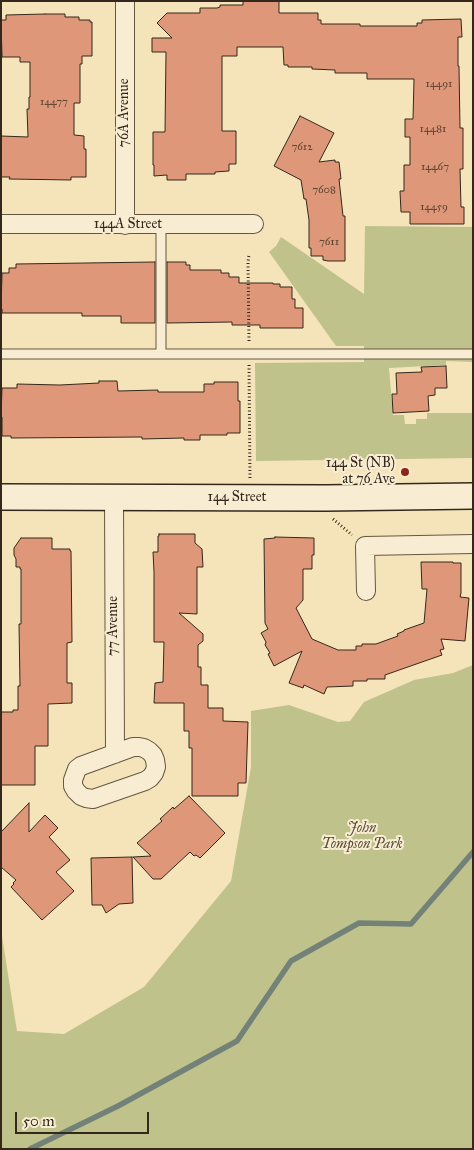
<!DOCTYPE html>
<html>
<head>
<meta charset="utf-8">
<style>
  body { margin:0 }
  #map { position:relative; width:474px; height:1150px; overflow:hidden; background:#f5e4b9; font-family:"IM FELL Great Primer",serif }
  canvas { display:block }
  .frame { position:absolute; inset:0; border:2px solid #34281c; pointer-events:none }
  .scale { position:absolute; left:15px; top:1112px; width:134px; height:22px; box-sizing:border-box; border:2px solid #34281c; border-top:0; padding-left:6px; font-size:15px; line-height:18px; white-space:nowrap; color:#34281c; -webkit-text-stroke:4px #f8edd2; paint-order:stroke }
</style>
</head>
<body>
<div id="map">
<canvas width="474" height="1150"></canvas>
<div class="frame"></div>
<div class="scale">50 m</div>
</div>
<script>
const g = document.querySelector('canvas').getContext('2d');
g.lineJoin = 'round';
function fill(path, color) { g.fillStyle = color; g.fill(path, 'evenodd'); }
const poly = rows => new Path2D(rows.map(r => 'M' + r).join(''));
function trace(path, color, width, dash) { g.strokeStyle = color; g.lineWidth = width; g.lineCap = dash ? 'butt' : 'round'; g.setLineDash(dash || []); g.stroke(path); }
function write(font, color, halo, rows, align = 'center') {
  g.font = font + ' "IM FELL Great Primer",serif'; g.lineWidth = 4; g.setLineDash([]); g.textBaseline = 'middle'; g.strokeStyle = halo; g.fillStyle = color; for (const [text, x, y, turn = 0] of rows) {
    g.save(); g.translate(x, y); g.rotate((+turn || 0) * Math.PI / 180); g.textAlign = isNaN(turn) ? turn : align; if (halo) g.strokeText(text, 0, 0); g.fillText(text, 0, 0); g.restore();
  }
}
const green = poly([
  [365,226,473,227,473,362,446,361,446,365,389,368,393,415,404,415,405,424,416,424,416,419,427,419,427,413,473,413,473,458,256,461,255,363,364,362,364,346,336,346,269,252,276,246,281,237,364,294],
  [473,665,473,1149,1,1149,1,930,17,1031,64,1034,144,987,231,881,251,767,251,711,289,705,338,722,350,721,364,702,414,680,453,673]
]);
const stream = poly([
  [30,1149,118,1106,237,1041,291,961,359,923,411,924,473,852]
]);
const building = poly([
  [243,1,279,1,279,13,318,13,318,20,321,20,321,24,360,24,360,26,417,26,417,23,422,23,422,20,461,19,462,37,458,37,458,66,459,66,460,128,463,128,463,169,460,169,461,207,464,207,464,224,410,224,410,212,401,212,400,191,404,191,404,165,410,165,410,137,405,137,405,119,413,119,414,79,367,79,367,73,335,73,335,70,312,69,312,67,288,67,288,65,284,65,283,47,237,47,237,56,222,56,222,131,236,131,236,164,229,164,229,171,215,172,215,174,186,174,186,180,167,180,167,175,154,176,154,165,153,165,153,132,165,132,166,52,152,52,152,38,172,38,157,23,167,13,200,13,200,8,217,8,220,7,220,5,243,5,243,1],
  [45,14,65,14,65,17,79,17,79,20,90,20,90,22,92,22,92,56,82,56,82,64,80,64,80,103,74,103,74,135,84,136,84,149,86,149,86,177,71,177,71,180,9,179,10,177,1,177,1,136,28,137,27,109,29,109,29,97,30,97,30,62,20,62,20,57,2,57,1,20,6,20,6,15,45,14],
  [300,116,334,133,319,162,335,160,335,162,339,162,341,179,339,179,343,216,345,216,345,261,328,261,323,260,323,256,311,256,311,248,309,248,309,220,306,199,304,199,301,180,274,166,300,116],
  [155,262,155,323,121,323,121,316,82,316,82,313,2,313,2,309,1,309,2,273,9,273,9,268,16,268,16,264,155,262],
  [167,262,186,262,186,265,190,265,190,270,221,270,221,273,229,273,229,277,239,277,239,283,273,283,273,284,280,284,280,287,292,287,292,299,295,299,295,308,303,308,303,328,260,328,260,325,232,325,232,322,167,323,167,262],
  [446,366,447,388,435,388,435,395,428,396,429,411,393,413,392,394,397,394,396,373,422,372,421,367,446,366],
  [99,381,117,381,118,391,158,390,158,392,204,392,204,384,214,384,214,382,238,382,238,401,240,401,240,433,227,433,227,435,200,435,200,440,184,440,184,438,142,439,142,437,11,438,11,436,2,436,2,417,1,417,2,388,17,388,17,384,60,385,99,383,99,381],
  [159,534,195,534,195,543,202,549,203,567,197,567,197,614,179,613,203,634,203,641,198,645,198,667,201,667,201,685,208,685,208,708,223,708,223,721,248,722,246,783,238,783,238,796,192,796,192,748,189,748,189,731,184,731,184,703,154,703,155,683,163,682,164,642,154,642,154,572,153,552,158,552,158,536,159,536,159,534],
  [275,537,314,538,314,555,312,555,312,569,303,569,303,600,296,608,312,639,338,650,356,650,356,646,362,646,362,644,376,644,398,636,397,634,404,631,404,630,424,623,427,589,422,589,421,562,453,562,453,563,461,563,461,593,460,597,469,598,465,641,441,639,444,649,440,650,442,655,385,675,385,679,367,679,367,681,353,681,353,686,327,687,324,694,304,685,303,688,289,683,302,651,274,666,268,654,270,653,265,645,266,642,261,633,268,629,265,623,264,539,275,538,275,537],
  [21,538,52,538,52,549,70,549,70,551,71,551,72,642,67,643,67,683,72,683,72,703,48,704,48,746,35,746,35,785,1,785,1,712,13,712,13,710,18,710,18,686,20,686,19,624,21,624,21,569,20,569,20,567,16,567,16,559,14,555,14,548,21,538],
  [189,796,225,833,200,858,196,855,194,856,190,852,161,879,153,879,133,857,151,856,137,843,162,821,160,819,173,807,174,809,189,796],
  [29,803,29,832,45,815,58,828,49,837,70,860,56,872,74,891,42,920,11,887,14,884,13,883,16,880,1,867,1,832,29,803],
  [132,857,133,903,119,904,106,913,102,905,92,905,91,858,132,857]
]);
const path = poly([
  [249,341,248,262,249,255],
  [249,365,250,479],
  [333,519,352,535]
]);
const service = poly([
  [1,354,473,354],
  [161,354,161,225]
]);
const minor = poly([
  [1,224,254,224],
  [125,225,125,1],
  [114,497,115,754],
  [366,591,365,546,473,544],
  [133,747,139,747,144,748,149,751,153,755,155,760,156,767,154,773,150,778,145,781,93,799,86,798,81,796,76,791,73,786,73,780,77,769,81,766,133,747]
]);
const secondary = poly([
  [1,497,326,498,473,496]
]);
const markers = [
  [405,472,5,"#8f2418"]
];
const numberNames = [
  ["14491",439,84],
  ["14477",54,102],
  ["14481",433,129],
  ["7612",302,147],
  ["14467",435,167],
  ["7608",324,190],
  ["14459",434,207],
  ["7611",329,242]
];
const streetNames = [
  ["76A Avenue",125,113,-90],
  ["144A Street",128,225],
  ["144 Street",237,498],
  ["77 Avenue",114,626,-90]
];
const poiNames = [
  ["144 St (NB)",395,464],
  ["at 76 Ave",395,480]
];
const parkNames = [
  ["John",362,829],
  ["Tompson Park",362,845]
];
fill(green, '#c0c28c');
trace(stream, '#738278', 5.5);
fill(building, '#de9779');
trace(building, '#34281c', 1);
trace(service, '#645743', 11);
trace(minor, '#645743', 20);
trace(secondary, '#34281c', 28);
trace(path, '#34281c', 3, [1, 2.5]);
trace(service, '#f8edd2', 9);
trace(minor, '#f8edd2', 18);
trace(secondary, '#f8edd2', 25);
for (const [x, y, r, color] of markers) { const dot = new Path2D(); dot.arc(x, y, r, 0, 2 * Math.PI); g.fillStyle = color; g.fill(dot); trace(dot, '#f8edd2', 2); }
write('11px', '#5e4433', null, numberNames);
write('14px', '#34281c', '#f8edd2', streetNames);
write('14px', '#34281c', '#f8edd2', poiNames, 'right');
write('italic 14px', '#574e38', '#f8edd2', parkNames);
</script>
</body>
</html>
